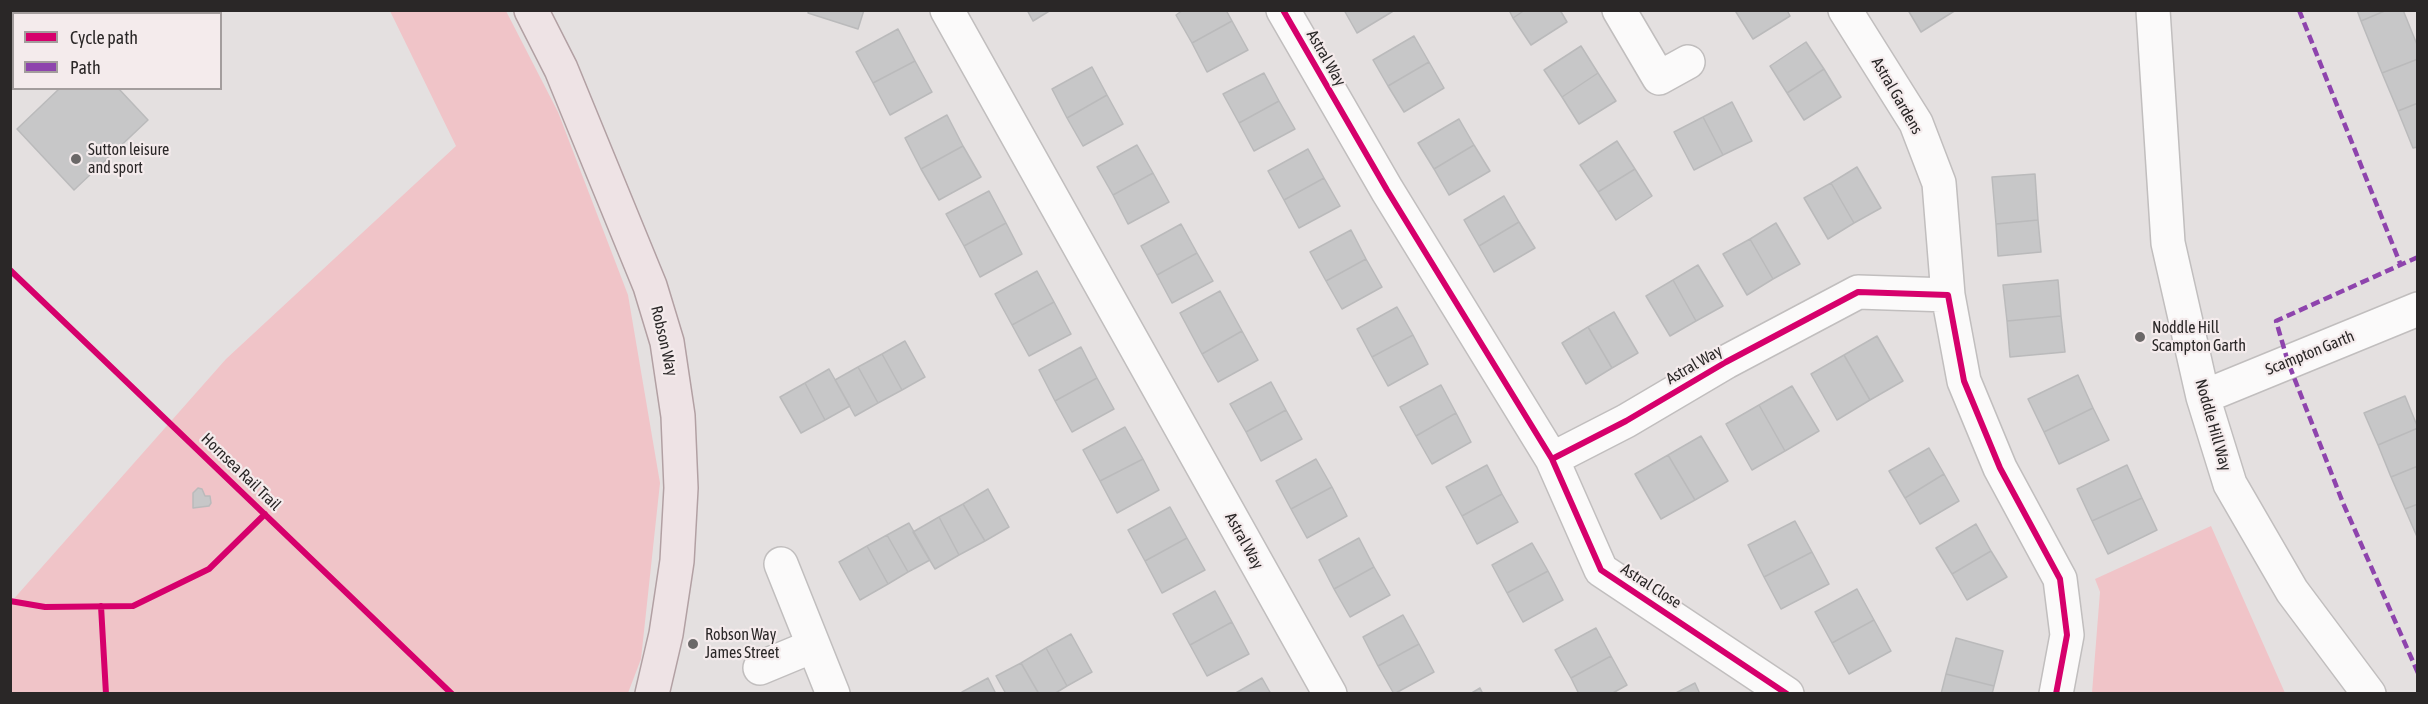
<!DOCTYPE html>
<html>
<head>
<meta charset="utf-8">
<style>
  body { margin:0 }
  #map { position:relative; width:2428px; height:704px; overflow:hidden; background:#e4e0e0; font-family:"Asap Condensed",sans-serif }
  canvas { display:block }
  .frame { position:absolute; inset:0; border:12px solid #2a2727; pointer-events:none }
  .legend { position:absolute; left:12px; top:12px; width:210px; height:78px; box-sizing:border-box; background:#f4ebec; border:2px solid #a39d9d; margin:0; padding:8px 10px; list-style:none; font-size:18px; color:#2a2727 }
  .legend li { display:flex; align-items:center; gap:12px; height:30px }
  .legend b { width:30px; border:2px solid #a39d9d }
</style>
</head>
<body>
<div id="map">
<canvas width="2428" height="704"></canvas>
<div class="frame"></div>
<ul class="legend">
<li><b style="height:8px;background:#d6006c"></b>Cycle path</li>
<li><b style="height:8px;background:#8e44ad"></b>Path</li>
</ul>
</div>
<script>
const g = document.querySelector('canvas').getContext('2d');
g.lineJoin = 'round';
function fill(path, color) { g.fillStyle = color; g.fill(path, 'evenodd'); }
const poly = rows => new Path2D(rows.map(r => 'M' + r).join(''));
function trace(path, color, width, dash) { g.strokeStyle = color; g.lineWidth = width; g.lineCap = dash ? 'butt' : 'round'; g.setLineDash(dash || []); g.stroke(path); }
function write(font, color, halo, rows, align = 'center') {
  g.font = font + ' "Asap Condensed",sans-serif'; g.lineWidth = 4.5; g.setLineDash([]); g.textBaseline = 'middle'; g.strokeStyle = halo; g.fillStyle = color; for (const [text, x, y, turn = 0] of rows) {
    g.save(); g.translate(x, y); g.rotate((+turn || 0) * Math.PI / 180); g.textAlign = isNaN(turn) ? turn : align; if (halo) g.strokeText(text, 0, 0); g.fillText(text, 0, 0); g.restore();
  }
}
const green = poly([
  [390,11,506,11,558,112,628,295,660,483,641,659,628,693,11,694,11,602,226,359,456,146],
  [2211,526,2285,693,2092,693,2100,592,2095,579]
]);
const building = poly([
  [809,10,864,10,858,29,808,13,809,10],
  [1027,10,1051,10,1033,21,1027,10],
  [1183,10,1226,10,1232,21,1192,43,1176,15,1183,10],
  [1344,10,1395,10,1357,33,1344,10],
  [1509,10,1525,10,1513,18,1509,10],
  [1525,10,1560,10,1567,22,1531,45,1513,18,1525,10],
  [1738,10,1787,10,1790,16,1753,39,1736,12,1738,10],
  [1908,10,1956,10,1921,32,1908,10],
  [2357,10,2387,10,2361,21,2357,10],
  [2387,10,2403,10,2418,47,2418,59,2382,73,2361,21,2387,10],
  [1232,21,1248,50,1207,72,1192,43,1232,21],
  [898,29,915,61,873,83,856,52,898,29],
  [1414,36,1429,62,1388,86,1373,60,1414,36],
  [1806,42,1824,69,1787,93,1770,66,1806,42],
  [1581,46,1598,73,1562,97,1544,70,1581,46],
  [2418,59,2418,103,2398,111,2382,73,2418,59],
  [915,61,932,92,890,115,873,83,915,61],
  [1429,62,1444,88,1404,112,1388,86,1429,62],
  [1092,67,1107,95,1067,118,1052,89,1092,67],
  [1824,69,1841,97,1804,120,1787,93,1824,69],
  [1264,73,1279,101,1239,123,1223,94,1264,73],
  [1598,73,1616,101,1579,124,1562,97,1598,73],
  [60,88,118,88,148,120,74,190,17,129,60,88],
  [1107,95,1123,124,1083,146,1067,118,1107,95],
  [1279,101,1295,129,1254,151,1239,123,1279,101],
  [1732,102,1752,141,1723,155,1703,117,1732,102],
  [2418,103,2418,147,2413,148,2398,111,2418,103],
  [947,115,963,146,921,169,905,138,947,115],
  [1703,117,1723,155,1694,170,1674,132,1703,117],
  [1459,119,1474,145,1434,169,1418,143,1459,119],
  [1617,141,1635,169,1598,192,1580,165,1617,141],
  [1137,145,1153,173,1113,195,1097,167,1137,145],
  [1474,145,1490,171,1449,195,1434,169,1474,145],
  [963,146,981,177,939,200,921,169,963,146],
  [1308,149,1324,178,1284,200,1268,171,1308,149],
  [1857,167,1881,208,1854,223,1831,183,1857,167],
  [1635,169,1652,196,1616,220,1598,192,1635,169],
  [1153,173,1169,202,1128,224,1113,195,1153,173],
  [2035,174,2038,220,1996,224,1992,177,2035,174],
  [1324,178,1340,206,1299,228,1284,200,1324,178],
  [1831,183,1854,223,1828,239,1804,198,1831,183],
  [989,191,1006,223,964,246,946,214,989,191],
  [1504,196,1519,222,1479,246,1464,220,1504,196],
  [2038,220,2041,252,1998,256,1996,224,2038,220],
  [1519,222,1535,248,1494,272,1479,246,1519,222],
  [1006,223,1022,254,980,277,964,246,1006,223],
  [1776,223,1800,264,1773,279,1750,239,1776,223],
  [1181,224,1197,253,1157,275,1141,246,1181,224],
  [1351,230,1366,259,1326,281,1310,252,1351,230],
  [1750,239,1773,279,1747,295,1723,254,1750,239],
  [1197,253,1213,281,1172,303,1157,275,1197,253],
  [1366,259,1382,287,1342,309,1326,281,1366,259],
  [1698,265,1723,306,1696,321,1673,280,1698,265],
  [1037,271,1054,302,1012,325,995,294,1037,271],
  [1673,280,1696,321,1670,336,1646,296,1673,280],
  [2058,280,2061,316,2007,321,2003,285,2058,280],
  [1220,291,1242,331,1202,354,1180,313,1220,291],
  [1054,302,1071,334,1029,356,1012,325,1054,302],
  [1397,307,1413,335,1372,357,1357,329,1397,307],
  [1614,312,1638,353,1612,368,1588,327,1614,312],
  [2061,316,2065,352,2010,357,2007,321,2061,316],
  [1588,327,1612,368,1586,384,1562,343,1588,327],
  [1242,331,1258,360,1218,382,1202,354,1242,331],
  [1413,335,1428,364,1388,386,1372,357,1413,335],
  [1877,336,1903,381,1870,400,1844,355,1877,336],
  [905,341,925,377,902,390,882,354,905,341],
  [1081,347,1097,378,1055,401,1039,370,1081,347],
  [882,354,902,390,878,403,858,367,882,354],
  [1844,355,1870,400,1837,420,1811,374,1844,355],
  [858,367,878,403,855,416,835,380,858,367],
  [829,369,850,406,825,420,805,383,829,369],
  [2078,375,2093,408,2044,432,2028,399,2078,375],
  [1097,378,1114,409,1072,432,1055,401,1097,378],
  [1271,382,1286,410,1246,432,1230,404,1271,382],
  [805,383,825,420,801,433,780,397,805,383],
  [1441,385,1456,413,1416,436,1400,407,1441,385],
  [1792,386,1819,431,1785,451,1759,405,1792,386],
  [2405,396,2418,428,2378,445,2364,413,2405,396],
  [1759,405,1785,451,1752,470,1726,424,1759,405],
  [2093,408,2109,440,2059,464,2044,432,2093,408],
  [1286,410,1302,439,1261,461,1246,432,1286,410],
  [1456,413,1471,442,1432,464,1416,436,1456,413],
  [1125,427,1143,459,1100,481,1083,450,1125,427],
  [2418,428,2418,466,2391,477,2378,445,2418,428],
  [1701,436,1728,481,1695,500,1668,455,1701,436],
  [1929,448,1944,474,1905,498,1889,471,1929,448],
  [1668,455,1695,500,1661,519,1635,474,1668,455],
  [1143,459,1159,490,1117,513,1100,481,1143,459],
  [1316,459,1332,487,1291,509,1276,481,1316,459],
  [1487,465,1502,494,1462,516,1446,487,1487,465],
  [2127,465,2142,498,2092,521,2077,489,2127,465],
  [2418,466,2418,504,2405,509,2391,477,2418,466],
  [1944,474,1959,501,1920,524,1905,498,1944,474],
  [1332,487,1347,516,1307,538,1291,509,1332,487],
  [198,488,202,489,205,496,210,496,211,503,209,506,193,508,193,493,198,488],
  [988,489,1009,527,985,541,963,504,988,489],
  [1502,494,1518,522,1477,544,1462,516,1502,494],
  [2142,498,2157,530,2108,554,2092,521,2142,498],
  [963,504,985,541,959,555,939,517,963,504],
  [2418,504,2418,539,2405,509,2418,504],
  [1170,507,1187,538,1145,561,1128,530,1170,507],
  [939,517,959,555,935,569,913,532,939,517],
  [1795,521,1812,552,1764,577,1748,545,1795,521],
  [909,523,930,560,908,572,887,535,909,523],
  [1976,524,1991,551,1952,574,1936,548,1976,524],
  [887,535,908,572,888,584,867,546,887,535],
  [1187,538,1205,570,1162,593,1145,561,1187,538],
  [1359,538,1374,567,1334,589,1319,560,1359,538],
  [1532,543,1548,571,1507,593,1492,565,1532,543],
  [867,546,888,584,860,600,839,562,867,546],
  [1991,551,2007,577,1967,600,1952,574,1991,551],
  [1812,552,1829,584,1781,609,1764,577,1812,552],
  [1374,567,1390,595,1350,617,1334,589,1374,567],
  [1548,571,1563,600,1523,622,1507,593,1548,571],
  [1857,589,1874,620,1832,643,1815,612,1857,589],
  [1215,591,1232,622,1190,645,1173,614,1215,591],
  [1403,615,1419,644,1378,666,1363,637,1403,615],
  [1874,620,1891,651,1849,674,1832,643,1874,620],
  [1232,622,1249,654,1207,676,1190,645,1232,622],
  [1596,628,1611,656,1571,678,1555,650,1596,628],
  [1071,634,1092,672,1067,686,1046,648,1071,634],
  [1956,638,2003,651,1994,686,1946,674,1956,638],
  [1419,644,1434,672,1394,694,1378,666,1419,644],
  [1046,648,1067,686,1054,694,1039,694,1021,663,1046,648],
  [1611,656,1627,685,1611,694,1579,694,1571,678,1611,656],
  [1021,663,1039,694,1006,694,996,676,1021,663],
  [1946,674,1994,686,1992,694,1941,694,1946,674],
  [988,678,996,694,963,694,962,692,988,678],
  [1262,678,1271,694,1234,694,1262,678],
  [1695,683,1700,694,1674,694,1695,683],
  [1480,688,1483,694,1470,694,1480,688]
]);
const minor = poly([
  [947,10,1330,694],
  [1283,10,1387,190,1552,459,1601,570,1787,694],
  [1619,10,1659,78,1688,62],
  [1845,10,1916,123,1939,183,1948,295],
  [2153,10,2168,243,2203,397,2230,484,2292,591,2369,694],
  [96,14,101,10],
  [10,63,14,61],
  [2203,397,2418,309],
  [1552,459,1626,421,1726,362,1858,292,1948,295,1964,381,2000,468,2060,579,2067,635,2056,694],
  [781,564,833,694],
  [760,668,813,646]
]);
const major = poly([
  [531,10,561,69,650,286,667,342,678,416,681,488,677,561,666,634,652,694]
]);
const quiet = poly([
  [2299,10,2400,263],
  [2418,257,2276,321,2288,362,2343,503,2418,673]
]);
const cycleway = poly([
  [1283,10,1387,190,1552,459,1601,570,1787,694],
  [10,270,452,694],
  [1552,459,1626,421,1726,362,1858,292,1948,295,1964,381,2000,468,2060,579,2067,635,2056,694],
  [10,601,45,607,133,606,209,569,265,514],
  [101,606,106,694]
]);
const markers = [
  [76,159,6,"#6b6868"],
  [2140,337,6,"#6b6868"],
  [693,644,6,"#6b6868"]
];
const streetNames = [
  ["Astral Way",1326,58,60],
  ["Astral Gardens",1897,96,60],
  ["Robson Way",664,341,77],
  ["Scampton Garth",2310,353,-22],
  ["Astral Way",1694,365,-30],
  ["Noddle Hill Way",2213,425,74],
  ["Hornsea Rail Trail",241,472,44],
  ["Astral Way",1244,541,61],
  ["Astral Close",1651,586,33]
];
const poiNames = [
  ["Sutton leisure",88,150],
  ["and sport",88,168],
  ["Noddle Hill",2152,328],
  ["Scampton Garth",2152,346],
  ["Robson Way",705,635],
  ["James Street",705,653]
];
fill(green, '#f0c4c8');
fill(building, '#c7c7c8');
trace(building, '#bababb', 1.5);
trace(minor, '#c1bebe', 36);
trace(major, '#b2a0a3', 36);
trace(minor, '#fbfafa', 33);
trace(major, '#eee3e5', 33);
trace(quiet, '#8e44ad', 4.5, [9, 4.5]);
trace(cycleway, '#d6006c', 6);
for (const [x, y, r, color] of markers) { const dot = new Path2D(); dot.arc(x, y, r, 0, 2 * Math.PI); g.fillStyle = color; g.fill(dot); trace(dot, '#f4ebec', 2); }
write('16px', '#2a2727', '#f4ebec', streetNames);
write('16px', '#2a2727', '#f4ebec', poiNames, 'left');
</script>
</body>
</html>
